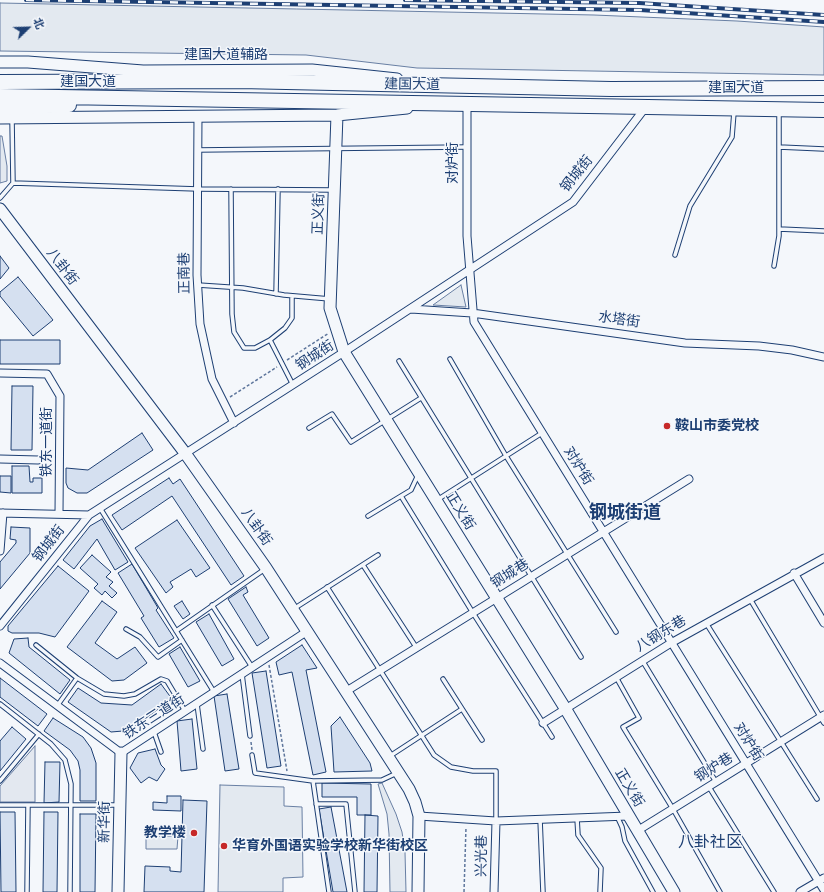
<!DOCTYPE html>
<html>
<head>
<meta charset="utf-8">
<style>
  body { margin:0 }
  #map { position:relative; width:824px; height:892px; overflow:hidden; background:#f4f7fb; font-family:"Archivo Narrow","Noto Sans SC",sans-serif }
  canvas { display:block }
  .north { position:absolute; left:8px; top:8px; width:40px; height:40px; -webkit-text-stroke:3px #f4f7fb; paint-order:stroke; rotate:67deg; font-size:11px; font-weight:700; line-height:16px; text-align:center; color:#1d3f73 }
  .north::after { content:''; display:block; margin:auto; width:14px; height:18px; background:#1d3f73; clip-path:polygon(50% 0,100% 100%,50% 72%,0 100%) }
</style>
</head>
<body>
<div id="map">
<canvas width="824" height="892"></canvas>
<div class="north">北</div>
</div>
<script>
const g = document.querySelector('canvas').getContext('2d');
g.lineJoin = 'round';
function fill(path, color) { g.fillStyle = color; g.fill(path, 'evenodd'); }
const poly = rows => new Path2D(rows.map(r => 'M' + r).join(''));
function trace(path, color, width, dash) { g.strokeStyle = color; g.lineWidth = width; g.lineCap = dash ? 'butt' : 'round'; g.setLineDash(dash || []); g.stroke(path); }
function write(font, color, halo, rows, align = 'center') {
  g.font = font + ' "Archivo Narrow","Noto Sans SC",sans-serif'; g.lineWidth = 3; g.setLineDash([]); g.textBaseline = 'middle'; g.strokeStyle = halo; g.fillStyle = color; for (const [text, x, y, turn = 0] of rows) {
    g.save(); g.translate(x, y); g.rotate((+turn || 0) * Math.PI / 180); g.textAlign = isNaN(turn) ? turn : align; if (halo) g.strokeText(text, 0, 0); g.fillText(text, 0, 0); g.restore();
  }
}
const green = poly([
  [0,3,594,15,737,21,824,27,824,75,417,68,306,55,0,51,0,3],
  [0,136,2,136,7,166,7,181,0,183,0,136],
  [461,285,466,307,433,305,461,285],
  [382,783,396,814,402,832,405,852,406,892,390,892,389,834,387,814,378,784,382,783],
  [220,785,284,787,284,806,302,807,303,877,283,878,283,892,218,892,220,785],
  [146,836,178,836,177,849,146,849,146,836]
]);
const parking = poly([
  [35,746,35,802,0,802,0,786,35,746]
]);
const building = poly([
  [0,256,9,268,0,279,0,256],
  [18,277,53,320,33,336,0,296,0,292,18,277],
  [0,340,60,340,60,364,0,364,0,340],
  [12,386,33,386,32,450,11,450,12,386],
  [142,433,153,450,87,493,77,493,68,488,66,483,66,468,88,470,142,433],
  [12,466,29,466,30,482,33,482,33,478,42,478,42,493,12,493,12,466],
  [0,476,11,476,11,493,0,492,0,476],
  [169,478,173,484,180,479,244,576,231,585,172,496,122,530,112,515,169,478],
  [102,519,128,562,115,570,97,539,74,569,63,560,90,526,102,519],
  [177,520,210,568,196,577,191,569,170,582,173,587,166,593,135,548,177,520],
  [11,527,30,528,30,553,0,589,0,562,16,543,16,540,10,539,11,527],
  [92,555,111,572,106,577,113,582,109,586,117,593,112,598,105,591,102,595,94,588,98,584,80,568,92,555],
  [132,564,158,608,156,610,174,638,159,647,141,618,144,616,118,573,132,564],
  [58,566,89,591,55,637,39,633,12,633,8,631,8,626,58,566],
  [246,587,248,592,243,595,269,638,257,646,228,599,246,587],
  [102,601,117,612,95,643,117,659,135,647,147,663,124,680,112,681,67,647,102,601],
  [182,601,190,614,183,619,174,606,182,601],
  [209,614,234,659,222,666,196,622,209,614],
  [28,638,29,647,70,680,60,694,9,653,14,639,28,638],
  [302,645,317,668,306,670,326,772,313,775,292,672,279,675,276,662,302,645],
  [180,647,200,681,188,687,169,654,180,647],
  [266,671,281,766,267,768,252,673,266,671],
  [0,678,47,714,38,726,0,697,0,678],
  [161,684,172,699,134,727,123,731,111,732,68,702,78,688,101,703,132,705,161,684],
  [227,694,239,769,225,771,214,696,227,694],
  [340,717,370,763,372,771,334,772,331,726,340,717],
  [53,718,83,737,91,748,96,763,96,801,80,801,80,770,78,761,70,750,44,731,53,718],
  [192,719,197,769,181,771,177,721,192,719],
  [12,727,26,739,0,771,0,741,12,727],
  [155,749,161,765,165,769,157,781,149,777,141,783,130,768,138,753,155,749],
  [45,762,60,762,59,802,44,803,45,762],
  [322,783,371,784,371,815,357,815,357,797,322,797,322,783],
  [167,796,181,796,181,811,153,810,153,802,167,803,167,796],
  [183,800,207,801,204,892,144,892,145,866,170,867,170,871,181,872,183,800],
  [331,807,347,892,333,892,319,809,331,807],
  [0,812,15,812,16,892,1,892,0,812],
  [44,812,58,812,57,892,43,892,44,812],
  [80,814,96,814,95,892,80,892,80,814],
  [365,815,378,816,377,892,364,892,365,815]
]);
const path = poly([
  [287,360,329,333],
  [230,397,277,367],
  [269,665,287,771],
  [251,742,252,750],
  [464,892,466,827]
]);
const lane = poly([
  [779,147,824,149],
  [198,150,467,147],
  [13,183,198,189,332,190],
  [231,189,232,314,234,332,244,348,255,348,270,340,285,328,292,318,292,296],
  [0,198,13,183,12,119],
  [779,229,824,231],
  [675,255,690,206,732,137,734,112],
  [774,266,779,236,779,113],
  [198,285,243,288,284,295,330,299],
  [276,294,278,189],
  [270,340,293,385],
  [450,359,506,456,616,632],
  [399,361,581,657],
  [309,428,332,414,351,442,421,398],
  [401,496,473,613,552,737],
  [437,500,542,433],
  [100,508,214,692],
  [368,516,411,490,418,475],
  [363,565,416,647],
  [327,587,434,755,451,767,473,771,496,771,496,821],
  [750,599,824,723],
  [212,605,252,667],
  [295,608,378,555],
  [706,623,817,799],
  [126,629,140,637,158,657,182,640],
  [176,631,265,569],
  [36,645,77,678,104,694,124,696,135,694,161,679,167,681,185,711],
  [642,660,716,782],
  [242,674,250,736],
  [616,677,639,718,623,727,673,809,720,892],
  [443,679,482,740],
  [0,704,51,744,65,760,71,784,70,892],
  [197,704,203,749],
  [57,706,77,678],
  [154,732,161,752],
  [252,755,255,773,313,781,382,780,397,773],
  [390,756,462,709],
  [0,781,39,734],
  [313,781,329,892],
  [709,787,774,892],
  [316,804,346,804,355,892],
  [0,805,119,805],
  [617,816,622,827,625,841,653,892],
  [577,818,578,835,601,868,600,892],
  [540,819,543,892],
  [27,892,28,805]
]);
const street = poly([
  [467,105,467,236,474,322,824,890],
  [198,116,197,275,200,324,212,379,234,423],
  [411,309,472,313,685,343,759,346,792,350,824,357],
  [0,373,47,374,60,396,59,513],
  [0,459,38,460],
  [0,513,89,515],
  [0,551,3,513],
  [794,573,824,623],
  [0,626,89,515,344,352,573,202,645,108],
  [0,663,121,753,306,632],
  [345,692,689,479],
  [543,723,671,643,824,558],
  [419,816,496,821,628,816],
  [637,831,824,715],
  [494,892,496,821],
  [800,892,824,878]
]);
const secondary = poly([
  [0,62,28,62,143,71,312,70,397,79],
  [337,115,330,308,344,352,565,708,674,892],
  [0,118,337,115,407,108],
  [0,209,185,453,266,568,409,789,415,802,419,816,418,892],
  [118,892,121,753]
]);
const highway = poly([
  [0,82,240,81,611,89,824,88],
  [0,96,824,110],
  [0,108,69,105]
]);
const rail = poly([
  [26,0,640,10,824,22],
  [405,0,639,3,824,15]
]);
const markers = [
  [667,426,4,"#c62828"],
  [194,833,4,"#c62828"],
  [224,846,4,"#c62828"]
];
const streetNames = [
  ["建国大道辅路",226,55],
  ["建国大道",88,82],
  ["建国大道",412,85,1],
  ["建国大道",736,88],
  ["对炉街",453,163,-90],
  ["钢城街",577,174,-51],
  ["正义街",319,214,-88],
  ["八卦街",62,267,53],
  ["正南巷",185,273,-91],
  ["水塔街",619,320,8],
  ["钢城街",315,356,-33],
  ["铁东一道街",47,442,-90],
  ["对炉街",578,466,58],
  ["正义街",460,511,58],
  ["八卦街",256,527,55],
  ["钢城街",49,544,-52],
  ["钢城巷",510,574,-32],
  ["八钢东巷",661,634,-31],
  ["铁东三道街",154,717,-33],
  ["对炉街",748,742,58],
  ["钢炉巷",714,768,-32],
  ["正义街",629,788,59],
  ["新华街",105,822,-89],
  ["兴光巷",482,856,-89]
];
const poiNames = [
  ["鞍山市委党校",675,426],
  ["教学楼",186,833,"right"],
  ["华育外国语实验学校新华街校区",232,846]
];
const quarterNames = [
  ["八卦社区",710,843]
];
const districtNames = [
  ["钢城街道",625,513]
];
fill(green, '#e3e9f0');
trace(green, '#687fa3', 1);
fill(parking, '#e3e8f0');
trace(parking, '#687fa3', 1);
fill(building, '#d5e0f0');
trace(building, '#1d3f73', 1);
trace(lane, '#1d3f73', 5.5);
trace(street, '#1d3f73', 9);
trace(secondary, '#1d3f73', 13);
trace(highway, '#1d3f73', 16);
trace(path, '#5e769c', 1.5, [3, 2]);
trace(lane, '#f4f7fb', 3.5);
trace(street, '#f4f7fb', 7);
trace(secondary, '#f4f7fb', 11);
trace(highway, '#f4f7fb', 14);
trace(rail, '#1d3f73', 4);
trace(rail, '#f4f7fb', 2.5, [8]);
for (const [x, y, r, color] of markers) { const dot = new Path2D(); dot.arc(x, y, r, 0, 2 * Math.PI); g.fillStyle = color; g.fill(dot); trace(dot, '#f4f7fb', 1.5); }
write('14px', '#1d3f73', '#f4f7fb', streetNames);
write('bold 14px', '#1d3f73', '#f4f7fb', poiNames, 'left');
write('16px', '#1d3f73', '#f4f7fb', quarterNames);
write('bold 18px', '#1d3f73', '#f4f7fb', districtNames);
</script>
</body>
</html>
